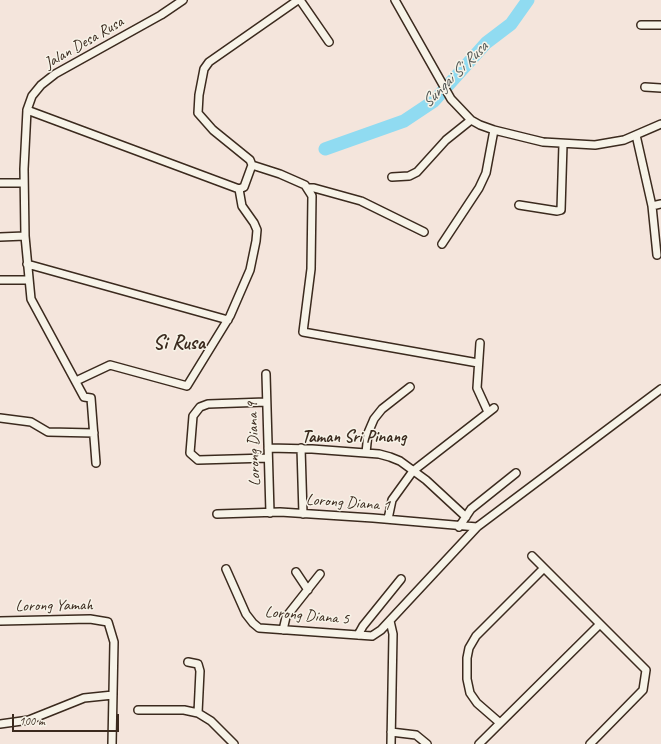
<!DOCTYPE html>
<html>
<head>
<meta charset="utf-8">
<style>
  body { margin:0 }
  #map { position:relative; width:661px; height:744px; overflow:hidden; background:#f4e5dc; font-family:Caveat,sans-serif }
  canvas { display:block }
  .scale { position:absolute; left:12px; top:714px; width:107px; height:18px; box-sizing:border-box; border:2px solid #3b2a1e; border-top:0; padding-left:5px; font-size:12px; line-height:14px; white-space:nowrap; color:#3b2a1e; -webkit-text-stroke:3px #f7f3e8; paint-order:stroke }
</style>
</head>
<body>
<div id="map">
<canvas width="661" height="744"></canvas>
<div class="scale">100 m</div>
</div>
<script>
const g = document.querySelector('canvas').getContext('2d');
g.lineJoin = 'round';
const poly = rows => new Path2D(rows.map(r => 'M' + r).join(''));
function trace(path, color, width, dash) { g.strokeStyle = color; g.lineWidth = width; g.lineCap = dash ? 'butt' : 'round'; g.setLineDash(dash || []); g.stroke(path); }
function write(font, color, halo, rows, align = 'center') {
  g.font = font + ' Caveat,sans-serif'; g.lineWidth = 3; g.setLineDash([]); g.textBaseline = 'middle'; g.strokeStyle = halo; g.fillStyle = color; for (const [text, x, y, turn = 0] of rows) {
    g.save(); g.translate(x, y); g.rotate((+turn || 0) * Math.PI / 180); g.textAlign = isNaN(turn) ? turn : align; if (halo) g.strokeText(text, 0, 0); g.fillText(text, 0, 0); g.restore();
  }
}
const river = poly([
  [325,149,404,121,434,101,486,43,511,24,528,0]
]);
const minor = poly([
  [300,0,329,42],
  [395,0,451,99,471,120,480,125,494,130,543,142,595,145,624,140,661,124],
  [641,25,661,25],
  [645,87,661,88],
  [27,110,239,189],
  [636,135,652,206,657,255],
  [252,165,280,174,305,185,312,196,311,269,303,332,478,363],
  [392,177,409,176,417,172,446,140,471,120],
  [0,183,24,183],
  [308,188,314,188,361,201,424,232],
  [239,189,244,187,252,165,250,160,213,130,198,113,199,95,204,69,209,62,298,0],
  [519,205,557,211,561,210,563,144],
  [652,206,661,204],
  [0,237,25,236],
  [442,244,479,188,486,173,494,130],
  [27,264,228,320],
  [0,280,29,280],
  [480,343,477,388,488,412],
  [266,374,270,513],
  [76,381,110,365,187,386,230,316,250,270,256,241,257,230,254,223,242,206,239,189],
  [266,402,208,404,200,407,193,416,190,453,198,460,268,458],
  [0,418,31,422,48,432,94,433],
  [268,448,312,449,379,454,390,457,400,461,426,480,466,517],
  [301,448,303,514],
  [366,453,368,433,374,419,382,409,410,387],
  [96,463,91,398,84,397,31,299,25,236,24,169,27,110,32,96,41,85,55,74,161,15,183,0],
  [217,514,280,512,373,518,477,527],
  [388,519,392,500,413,471,494,408],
  [459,527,471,509,516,473],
  [532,556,646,670,643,690,590,744],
  [226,569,246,614,253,623,259,628,372,636,381,630,477,527,661,389],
  [296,572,308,590],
  [0,621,90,619,108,622,114,642,112,744],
  [390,621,393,634,391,744],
  [283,630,286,617,320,574],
  [358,635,363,626,401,579],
  [188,662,198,664,200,671,198,713],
  [138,710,184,710,198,713,211,721,234,744],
  [500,723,477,703,470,693,467,679,467,658,469,648,476,636,544,568],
  [0,724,29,720,84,698,113,695],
  [391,732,416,735,427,744],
  [479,744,600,624]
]);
const streetNames = [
  ["Jalan Desa Rusa",84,43,-30],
  ["Lorong Diana 9",254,444,-92],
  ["Lorong Diana 1",348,503,4],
  ["Lorong Yamah",54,606,-1],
  ["Lorong Diana 5",307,616,5]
];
const waterNames = [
  ["Sungai Si Rusa",455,75,-45]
];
const neighbourhoodNames = [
  ["Taman Sri Pinang",354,438]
];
const districtNames = [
  ["Si Rusa",179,344]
];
trace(river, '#90dbf1', 13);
trace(minor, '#3b2a1e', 10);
trace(minor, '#f7f3e8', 7);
write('16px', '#3b2a1e', '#f7f3e8', streetNames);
write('italic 17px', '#505653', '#f7f3e8', waterNames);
write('bold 17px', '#3b2a1e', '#f7f3e8', neighbourhoodNames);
write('bold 20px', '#3b2a1e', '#f7f3e8', districtNames);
</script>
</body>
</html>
